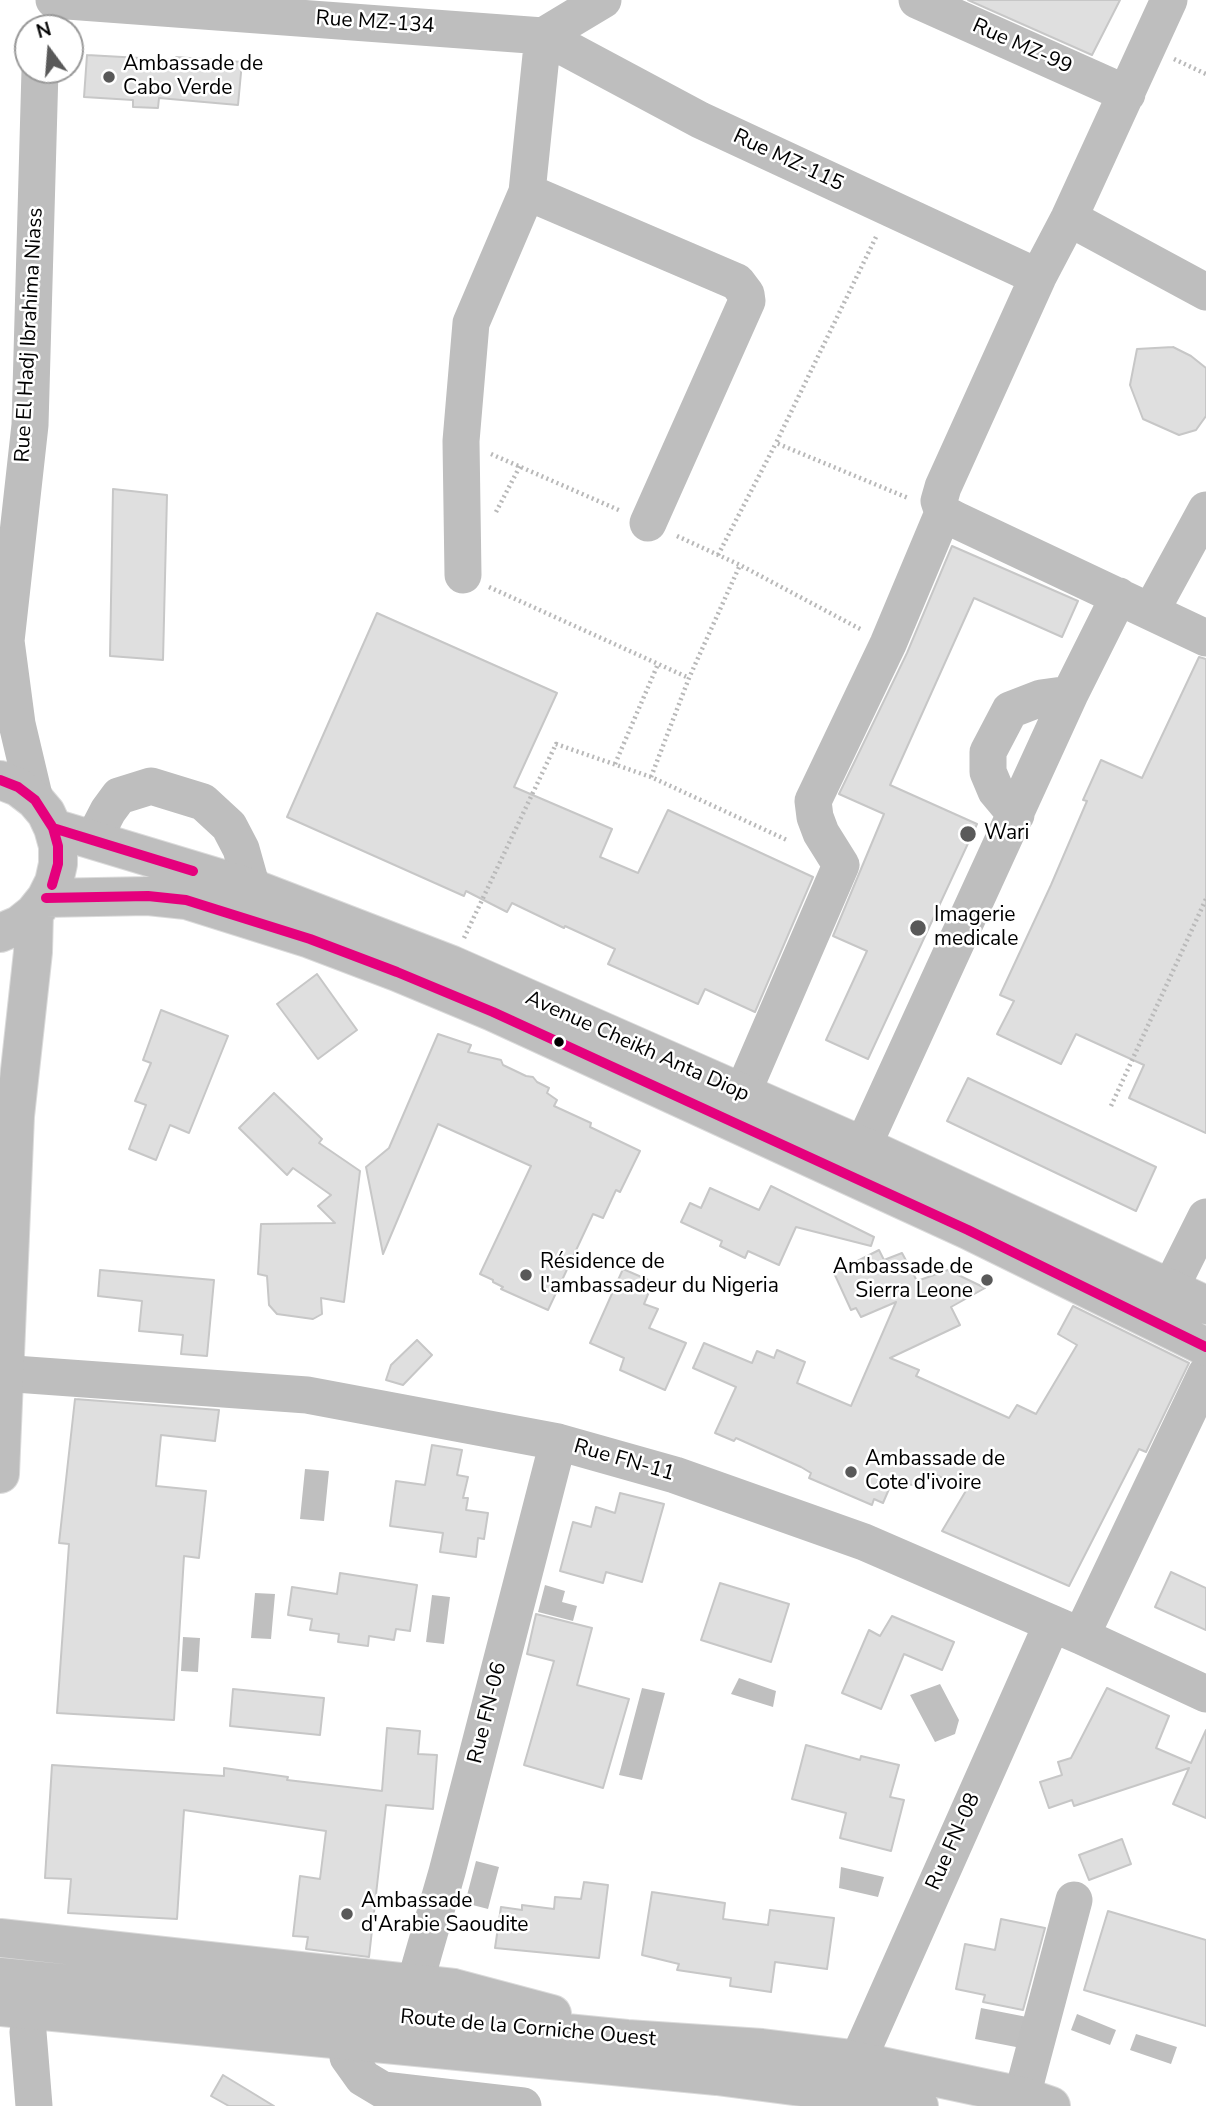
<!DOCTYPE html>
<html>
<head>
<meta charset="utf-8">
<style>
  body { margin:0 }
  #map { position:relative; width:1206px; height:2106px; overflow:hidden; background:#fff; font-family:"Nunito Sans",sans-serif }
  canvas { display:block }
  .north { position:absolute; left:14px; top:14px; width:70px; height:70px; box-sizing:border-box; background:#fff; border:2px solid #999; border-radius:50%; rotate:344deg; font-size:19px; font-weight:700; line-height:28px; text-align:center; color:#000 }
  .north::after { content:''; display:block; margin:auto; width:24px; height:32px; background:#595959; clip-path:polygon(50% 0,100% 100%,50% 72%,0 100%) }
</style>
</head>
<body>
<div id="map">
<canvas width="1206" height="2106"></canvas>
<div class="north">N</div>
</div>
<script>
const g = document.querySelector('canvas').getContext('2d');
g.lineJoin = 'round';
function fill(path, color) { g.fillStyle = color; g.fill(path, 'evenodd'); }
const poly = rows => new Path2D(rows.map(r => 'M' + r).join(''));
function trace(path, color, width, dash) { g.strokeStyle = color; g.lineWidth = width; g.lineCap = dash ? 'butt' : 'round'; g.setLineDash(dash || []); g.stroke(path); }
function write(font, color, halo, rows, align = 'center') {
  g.font = font + ' "Nunito Sans",sans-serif'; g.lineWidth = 5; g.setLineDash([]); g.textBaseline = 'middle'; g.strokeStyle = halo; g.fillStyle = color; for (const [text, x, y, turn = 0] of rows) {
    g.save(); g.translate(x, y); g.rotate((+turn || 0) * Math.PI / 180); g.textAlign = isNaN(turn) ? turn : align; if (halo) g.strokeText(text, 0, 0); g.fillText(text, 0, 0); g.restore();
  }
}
const water = poly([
  [305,1469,329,1471,324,1521,300,1519],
  [545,1585,565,1591,562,1602,577,1606,573,1621,538,1612],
  [255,1593,275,1594,271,1639,251,1638],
  [432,1595,450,1597,444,1644,426,1642],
  [183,1637,200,1638,198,1672,181,1671],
  [739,1678,776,1691,773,1707,731,1694],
  [940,1684,959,1720,955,1734,935,1742,910,1695],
  [642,1688,665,1693,642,1780,619,1775],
  [476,1861,499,1867,488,1909,465,1903],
  [841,1867,884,1877,878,1897,839,1888],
  [981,2008,1027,2017,1021,2048,975,2039],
  [1077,2014,1116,2030,1110,2045,1071,2030],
  [1136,2034,1177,2047,1171,2064,1130,2050]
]);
const building = poly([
  [968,0,1120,0,1092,55,968,0],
  [87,55,176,60,176,57,242,62,238,105,159,98,158,108,133,107,133,100,84,97,87,55],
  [1173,347,1191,356,1206,368,1206,416,1196,430,1179,435,1143,419,1130,385,1137,349,1173,347],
  [113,489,167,495,163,660,110,656,113,489],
  [952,546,1078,601,1062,637,974,598,890,785,977,824,868,1059,826,1040,867,951,833,936,884,814,839,794,907,653,952,546],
  [377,613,557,693,514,787,612,829,600,857,638,873,668,810,813,877,755,1012,705,989,698,1004,608,964,615,949,565,926,564,928,512,903,507,912,466,891,464,896,287,817,377,613],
  [1199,657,1206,659,1206,1133,1129,1098,1144,1065,1076,1034,1061,1064,997,1034,1014,1001,1000,995,1051,885,1087,801,1083,800,1101,760,1142,778,1199,657],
  [317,974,357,1030,318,1059,277,1004,317,974],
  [161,1010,228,1036,189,1133,170,1125,156,1160,129,1149,146,1105,135,1101,151,1063,143,1060,161,1010],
  [438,1034,471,1045,468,1052,501,1060,503,1065,526,1076,533,1077,537,1082,549,1088,547,1093,557,1100,554,1106,591,1123,590,1127,640,1151,620,1192,616,1190,603,1218,593,1214,548,1310,501,1289,503,1287,493,1282,493,1280,480,1274,531,1166,438,1124,383,1254,366,1167,389,1148,438,1034],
  [968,1078,1156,1167,1136,1211,947,1121,968,1078],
  [274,1093,322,1139,319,1143,360,1171,344,1302,321,1298,322,1314,313,1319,277,1314,269,1305,267,1276,258,1274,261,1224,335,1223,318,1206,331,1195,293,1168,287,1175,239,1128,274,1093],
  [771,1186,874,1237,871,1246,796,1227,779,1265,748,1251,745,1258,720,1246,722,1241,681,1222,690,1203,701,1208,710,1188,759,1210,771,1186],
  [879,1250,884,1260,902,1253,917,1281,948,1270,985,1288,951,1307,960,1325,890,1358,919,1370,916,1376,1009,1418,1017,1405,1036,1414,1077,1345,1058,1334,1073,1306,1189,1363,1146,1452,1139,1449,1069,1586,942,1531,967,1489,927,1471,920,1486,892,1482,883,1503,874,1499,872,1505,809,1478,811,1473,801,1467,736,1438,734,1441,715,1433,736,1387,693,1368,704,1343,752,1363,757,1351,774,1358,777,1350,805,1362,797,1383,851,1406,896,1302,861,1317,856,1308,851,1310,834,1273,879,1250],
  [623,1269,653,1282,644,1304,658,1309,649,1328,686,1343,665,1390,620,1370,624,1358,590,1343,623,1269],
  [100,1270,214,1280,207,1356,181,1354,183,1335,139,1331,142,1301,98,1296,100,1270],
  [417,1340,432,1355,403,1385,386,1380,391,1365,417,1340],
  [75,1399,219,1410,215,1441,161,1435,156,1486,206,1491,199,1558,184,1556,174,1720,57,1713,69,1544,59,1543,75,1399],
  [432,1445,462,1450,457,1475,468,1477,463,1498,468,1498,466,1510,488,1513,484,1539,478,1538,476,1557,440,1552,443,1533,390,1526,396,1481,425,1485,432,1445],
  [620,1493,664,1504,642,1582,606,1572,603,1583,560,1571,573,1522,591,1527,596,1507,615,1513,620,1493],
  [1171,1572,1206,1588,1206,1630,1155,1607,1171,1572],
  [340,1573,417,1585,410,1631,396,1629,394,1640,369,1636,368,1646,338,1642,339,1634,310,1630,312,1619,288,1615,292,1587,337,1594,340,1573],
  [720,1583,789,1604,771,1662,701,1640,720,1583],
  [536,1614,592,1628,577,1685,629,1699,603,1788,524,1765,554,1661,527,1654,536,1614],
  [892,1616,954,1642,942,1670,904,1654,881,1709,842,1693,869,1630,880,1636,892,1616],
  [1107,1688,1169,1716,1156,1748,1191,1763,1206,1730,1206,1818,1173,1804,1189,1768,1074,1806,1072,1800,1049,1808,1040,1782,1062,1775,1058,1762,1071,1758,1107,1688],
  [233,1689,324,1698,320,1735,230,1726,233,1689],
  [387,1728,420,1731,418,1754,437,1755,433,1809,386,1805,369,1957,306,1949,308,1937,293,1936,300,1876,320,1879,326,1831,184,1810,177,1919,68,1913,71,1879,45,1878,52,1765,224,1776,224,1768,288,1777,287,1780,382,1791,387,1728],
  [806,1745,860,1760,861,1756,899,1765,890,1797,904,1800,891,1851,840,1838,846,1813,792,1799,806,1745],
  [1122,1839,1131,1864,1089,1880,1079,1855,1122,1839],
  [584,1882,608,1885,599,1958,495,1948,501,1907,522,1910,522,1905,554,1909,555,1897,581,1899,584,1882],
  [652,1892,725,1903,723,1919,768,1925,770,1910,834,1918,827,1969,775,1962,771,1992,730,1986,731,1978,677,1970,679,1964,642,1955,652,1892],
  [1108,1911,1206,1940,1206,2026,1084,1990,1108,1911],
  [1001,1919,1045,1928,1023,2010,983,2002,985,1995,956,1989,965,1944,995,1950,1001,1919],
  [223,2075,274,2106,229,2106,211,2096,223,2075]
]);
const path = poly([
  [1174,59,1206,74],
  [876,237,776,443,908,498],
  [491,454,621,511],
  [496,512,520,466],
  [677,536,740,565,862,630],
  [718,555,776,443],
  [489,587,689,678],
  [615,764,658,664],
  [651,777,689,678,740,565],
  [464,938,556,744,651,777,789,841],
  [1111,1106,1206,899]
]);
const minor = poly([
  [54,0,543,36,603,0],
  [917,0,1127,94],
  [1169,0,1069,218,1038,277,943,487,939,501,943,513,956,520,1206,638],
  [527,192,737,282,746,294,747,301,648,523],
  [1069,218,1206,292],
  [463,575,461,441,471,323,527,192,543,36,700,120,1038,277],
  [1151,611,1206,510],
  [35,800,17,724,6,641,30,425,40,70],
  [1016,815,996,791,988,772,988,752,1010,710,1041,698,1070,694],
  [93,840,108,811,119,796,151,786,203,802,229,826,241,849,252,888],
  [742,1094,841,865,821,833,815,817,813,801,888,644,943,513],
  [863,1146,1070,694,1119,596],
  [1170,1289,1206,1217],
  [0,1373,307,1395,558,1442,675,1475,864,1542,1081,1636,1206,1694],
  [1081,1636,1206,1374],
  [415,1983,447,1872,558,1442],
  [28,2032,34,2106],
  [348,2057,363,2078,383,2090,523,2106],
  [858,2060,1052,1624],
  [1022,2096,1074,1900]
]);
const major = poly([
  [0,780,18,787,35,800,46,813,53,828,58,846,58,864,54,882,46,898,34,913,19,925,0,933],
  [53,828,252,888,452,965,863,1146,1206,1305],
  [46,898,148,896,186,900,310,939,397,972,493,1012,968,1230,1206,1347],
  [0,1474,15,1116,33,952,34,913]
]);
const highway = poly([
  [0,1938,454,1988,552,2014],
  [0,1977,627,2039,762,2048,844,2058,1022,2096,1051,2106],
  [0,2007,717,2076,856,2094,919,2106]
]);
const bus1 = poly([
  [0,780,18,787,35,800,53,828,58,846,58,864,52,885],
  [53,828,193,871],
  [46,898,148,896,186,900,310,939,397,972,493,1012,968,1230,1206,1347]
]);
const markers = [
  [109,77,7,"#595959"],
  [968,834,9,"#595959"],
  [918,928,9,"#595959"],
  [559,1042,6,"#000"],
  [526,1275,7,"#595959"],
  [987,1280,7,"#595959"],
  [851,1472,7,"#595959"],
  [347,1914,7,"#595959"]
];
const streetNames = [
  ["Rue MZ-134",375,23,4],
  ["Rue MZ-99",1022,47,24],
  ["Rue MZ-115",788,161,25],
  ["Rue El Hadj Ibrahima Niass",30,335,-87],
  ["Avenue Cheikh Anta Diop",637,1047,24],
  ["Rue FN-11",624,1461,16],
  ["Rue FN-06",488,1713,-76],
  ["Rue FN-08",954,1842,-66],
  ["Route de la Corniche Ouest",528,2029,5]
];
const poiNames = [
  ["Ambassade de",123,65],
  ["Cabo Verde",123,89],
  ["Wari",984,834],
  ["Imagerie",934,916],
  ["medicale",934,940],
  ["Résidence de",540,1263],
  ["l'ambassadeur du Nigeria",540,1287],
  ["Ambassade de",973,1268,"right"],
  ["Sierra Leone",973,1292,"right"],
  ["Ambassade de",865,1460],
  ["Cote d'ivoire",865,1484],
  ["Ambassade",361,1902],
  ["d'Arabie Saoudite",361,1926]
];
fill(water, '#bfbfbf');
fill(building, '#dfdfdf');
trace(building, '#c7c7c7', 2);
trace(major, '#dbdbdb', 40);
trace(highway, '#dbdbdb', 40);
trace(path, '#b9b9b9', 4.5, [2, 3.5]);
trace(minor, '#bebebe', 37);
trace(major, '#bebebe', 38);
trace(highway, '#bebebe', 38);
trace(bus1, '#e5007d', 10);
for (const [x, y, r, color] of markers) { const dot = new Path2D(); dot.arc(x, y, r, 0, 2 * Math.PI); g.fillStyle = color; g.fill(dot); trace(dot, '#fff', 2.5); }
write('21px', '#000', '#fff', streetNames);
write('21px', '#000', '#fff', poiNames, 'left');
</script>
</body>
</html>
